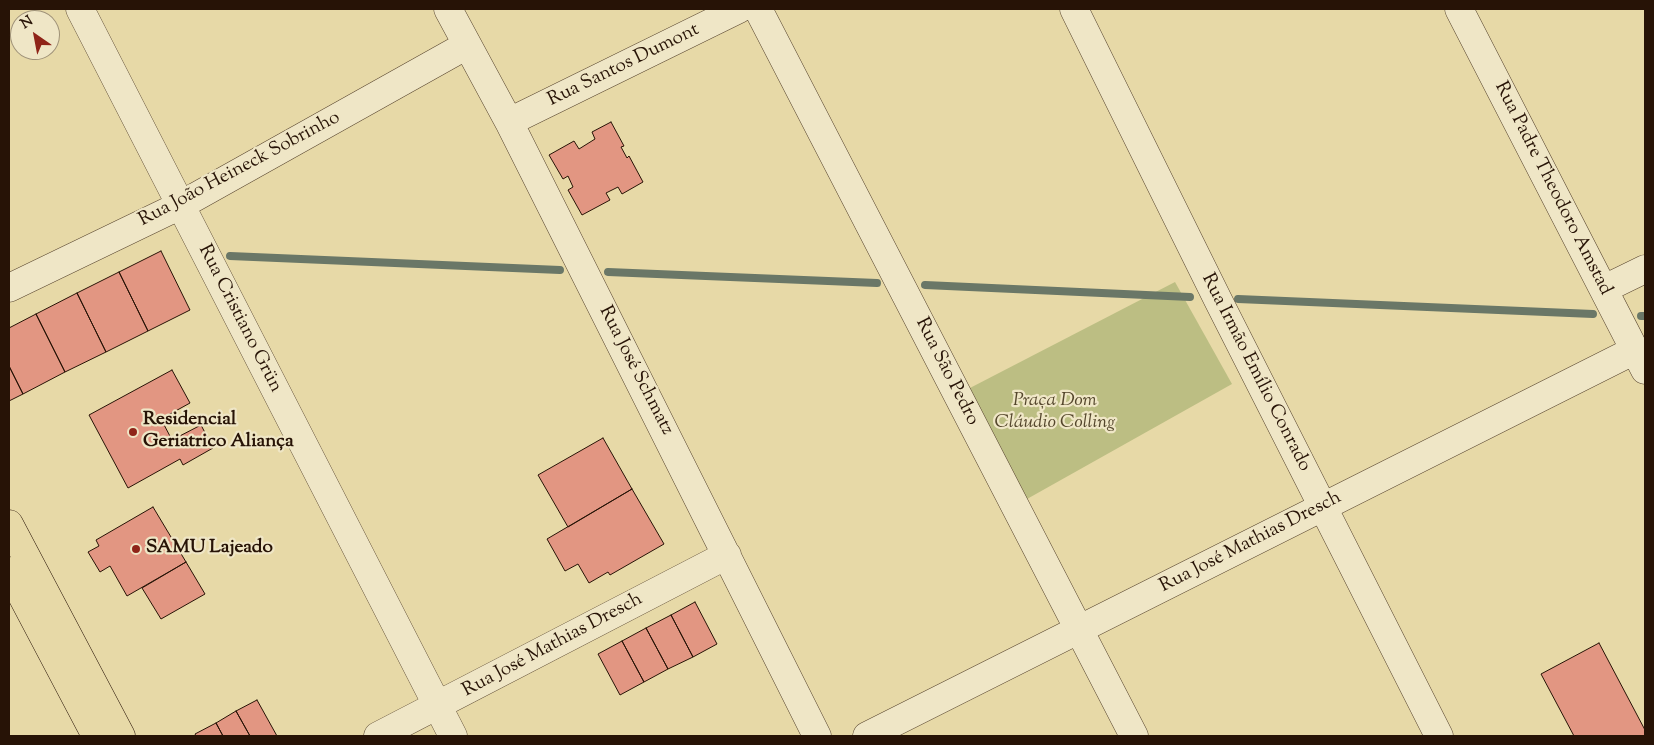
<!DOCTYPE html>
<html>
<head>
<meta charset="utf-8">
<style>
  body { margin:0 }
  #map { position:relative; width:1654px; height:745px; overflow:hidden; background:#e7d9a7; font-family:"Sorts Mill Goudy",serif }
  canvas { display:block }
  .frame { position:absolute; inset:0; border:10px solid #271306; pointer-events:none }
  .north { position:absolute; left:10px; top:10px; width:50px; height:50px; box-sizing:border-box; background:#efe6c6; border:1px solid #9f9279; border-radius:50%; rotate:327deg; font-size:14px; font-weight:700; line-height:20px; text-align:center; color:#271306 }
  .north::after { content:''; display:block; margin:auto; width:18px; height:22px; background:#8f2418; clip-path:polygon(50% 0,100% 100%,50% 72%,0 100%) }
</style>
</head>
<body>
<div id="map">
<canvas width="1654" height="745"></canvas>
<div class="frame"></div>
<div class="north">N</div>
</div>
<script>
const g = document.querySelector('canvas').getContext('2d');
g.lineJoin = 'round';
function fill(path, color) { g.fillStyle = color; g.fill(path, 'evenodd'); }
const poly = rows => new Path2D(rows.map(r => 'M' + r).join(''));
function trace(path, color, width, dash) { g.strokeStyle = color; g.lineWidth = width; g.lineCap = dash ? 'butt' : 'round'; g.setLineDash(dash || []); g.stroke(path); }
function write(font, color, halo, rows, align = 'center') {
  g.font = font + ' "Sorts Mill Goudy",serif'; g.lineWidth = 4.5; g.setLineDash([]); g.textBaseline = 'middle'; g.strokeStyle = halo; g.fillStyle = color; for (const [text, x, y, turn = 0] of rows) {
    g.save(); g.translate(x, y); g.rotate((+turn || 0) * Math.PI / 180); g.textAlign = isNaN(turn) ? turn : align; if (halo) g.strokeText(text, 0, 0); g.fillText(text, 0, 0); g.restore();
  }
}
const green = poly([
  [1175,282,1232,384,1027,499,968,389]
]);
const stream = poly([
  [230,256,560,270],
  [608,272,877,283],
  [925,285,1190,297],
  [1238,299,1593,314],
  [1641,316,1645,316]
]);
const building = poly([
  [611,122,624,146,621,147,627,158,629,156,643,182,622,194,618,187,606,193,610,200,582,215,568,190,573,187,568,176,563,179,549,155,574,141,579,149,595,139,592,132,611,122],
  [161,251,190,310,148,331,119,272,161,251],
  [119,272,148,331,106,352,77,293,119,272],
  [77,293,106,352,65,372,36,314,77,293],
  [36,314,65,372,23,394,9,366,9,328,36,314],
  [9,366,23,394,9,401,9,366],
  [172,370,190,403,161,419,172,440,201,425,213,448,183,465,180,459,128,488,89,415,172,370],
  [603,438,632,489,568,527,538,475,603,438],
  [632,489,664,544,610,575,608,572,589,583,578,564,565,571,547,539,632,489],
  [153,507,186,562,127,596,110,566,100,572,88,552,99,546,96,540,153,507],
  [186,562,205,594,161,619,142,588,186,562],
  [695,602,717,644,693,657,671,615,695,602],
  [671,615,693,657,668,669,646,628,671,615],
  [646,628,668,669,644,682,622,641,646,628],
  [622,641,644,682,620,695,598,654,622,641],
  [1599,643,1645,730,1645,736,1574,736,1541,674,1599,643],
  [257,700,277,736,250,736,236,711,257,700],
  [236,711,250,736,223,736,216,723,236,711],
  [216,723,223,736,196,736,195,734,216,723]
]);
const minor = poly([
  [80,9,453,736],
  [448,9,509,122,817,736],
  [758,9,1134,736],
  [1074,9,1218,300,1439,736],
  [1459,9,1645,370],
  [509,122,739,9],
  [9,288,181,205,467,45],
  [1604,289,1645,269],
  [378,736,727,555],
  [867,736,1635,350]
]);
const major = poly([
  [9,524,121,736],
  [9,571,96,736]
]);
const markers = [
  [133,432,5,"#8f2418"],
  [136,549,5,"#8f2418"]
];
const streetNames = [
  ["Rua Santos Dumont",624,66,-26],
  ["Rua João Heineck Sobrinho",240,170,-28],
  ["Rua Padre Theodoro Amstad",1552,189,63],
  ["Rua Cristiano Grün",239,319,63],
  ["Rua José Schmatz",635,371,63],
  ["Rua São Pedro",946,372,63],
  ["Rua Irmão Emílio Conrado",1255,373,63],
  ["Rua José Mathias Dresch",1251,543,-27],
  ["Rua José Mathias Dresch",553,646,-28]
];
const parkNames = [
  ["Praça Dom",1055,402],
  ["Cláudio Colling",1055,424]
];
const poiNames = [
  ["Residencial",143,421],
  ["Geriatrico Aliança",143,443],
  ["SAMU Lajeado",146,549]
];
fill(green, '#bcbe83');
trace(stream, '#6a7767', 8);
fill(building, '#e29682');
trace(building, '#271306', 1);
trace(minor, '#57442e', 29);
trace(major, '#271306', 29);
trace(minor, '#efe6c6', 28);
trace(major, '#e7d9a7', 28);
for (const [x, y, r, color] of markers) { const dot = new Path2D(); dot.arc(x, y, r, 0, 2 * Math.PI); g.fillStyle = color; g.fill(dot); trace(dot, '#efe6c6', 2); }
write('19px', '#271306', '#efe6c6', streetNames);
write('italic 19px', '#54462c', '#efe6c6', parkNames);
write('bold 19px', '#271306', '#efe6c6', poiNames, 'left');
</script>
</body>
</html>
